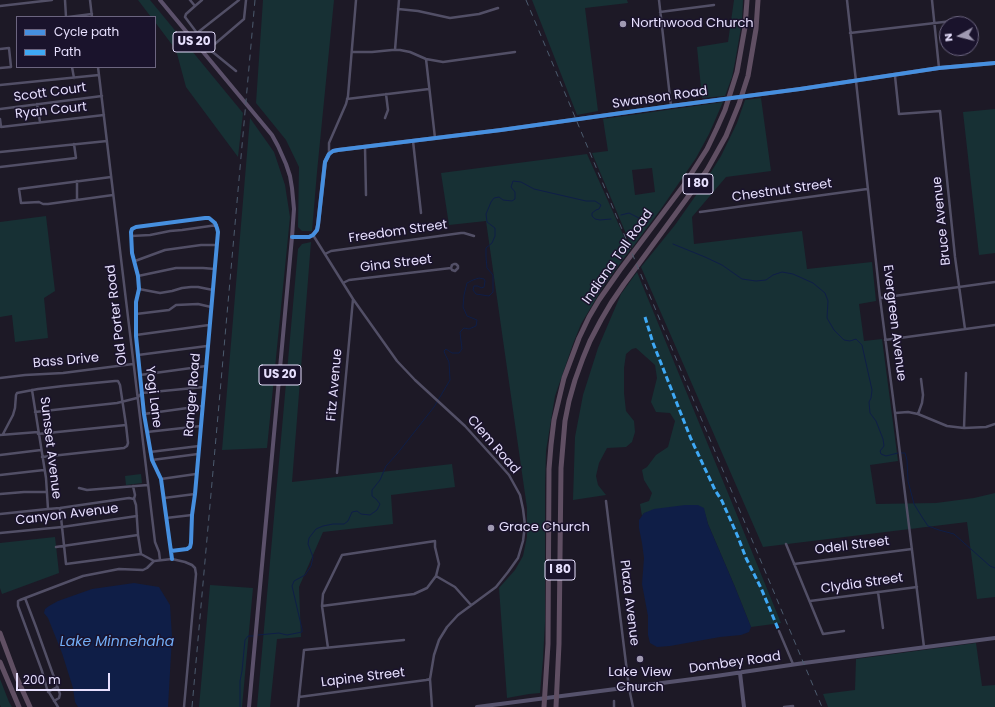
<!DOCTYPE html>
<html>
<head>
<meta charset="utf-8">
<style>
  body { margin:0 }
  #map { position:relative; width:995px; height:707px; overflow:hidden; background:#1d1926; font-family:Poppins,sans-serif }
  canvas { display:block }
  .legend { position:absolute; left:16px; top:16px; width:140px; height:52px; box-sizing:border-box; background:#1a132c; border:1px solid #6c6580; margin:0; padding:5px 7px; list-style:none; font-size:12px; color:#e6dffd }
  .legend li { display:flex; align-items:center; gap:8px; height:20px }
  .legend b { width:20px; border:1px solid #6c6580 }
  .north { position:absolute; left:939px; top:16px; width:40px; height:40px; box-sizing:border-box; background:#1a132c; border:1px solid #6c6580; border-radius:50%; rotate:263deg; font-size:11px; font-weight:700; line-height:16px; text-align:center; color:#e6dffd }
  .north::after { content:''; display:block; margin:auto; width:14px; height:18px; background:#a09ab2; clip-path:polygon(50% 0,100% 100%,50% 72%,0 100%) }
  .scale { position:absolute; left:16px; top:673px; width:94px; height:18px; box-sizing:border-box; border:2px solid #e6dffd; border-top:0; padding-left:5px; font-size:12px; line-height:14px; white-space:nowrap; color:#e6dffd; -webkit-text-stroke:3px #1a132c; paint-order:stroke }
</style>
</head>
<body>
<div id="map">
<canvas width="995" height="707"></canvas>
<ul class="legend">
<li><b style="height:5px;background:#468fdf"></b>Cycle path</li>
<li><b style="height:5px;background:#3fa9f5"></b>Path</li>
</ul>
<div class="north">N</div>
<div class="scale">200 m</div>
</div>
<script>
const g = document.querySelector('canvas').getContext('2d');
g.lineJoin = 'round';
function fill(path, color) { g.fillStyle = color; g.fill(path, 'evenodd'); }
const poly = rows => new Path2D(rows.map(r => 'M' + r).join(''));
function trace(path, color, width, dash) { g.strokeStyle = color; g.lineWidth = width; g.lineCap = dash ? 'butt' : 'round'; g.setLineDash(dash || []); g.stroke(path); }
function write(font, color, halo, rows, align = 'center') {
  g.font = font + ' Poppins,sans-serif'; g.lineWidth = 3; g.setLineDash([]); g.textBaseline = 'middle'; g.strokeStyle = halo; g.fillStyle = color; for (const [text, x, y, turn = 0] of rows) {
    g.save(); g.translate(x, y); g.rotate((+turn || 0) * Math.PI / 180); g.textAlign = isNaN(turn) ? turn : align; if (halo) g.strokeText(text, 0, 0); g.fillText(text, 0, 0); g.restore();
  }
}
const green = poly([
  [138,0,150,0,243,113,238,157,186,87,176,50,155,22,155,17,151,17],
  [263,0,334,0,317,172,312,231,302,231,298,227,299,167,286,140,256,103],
  [532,0,627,0,628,3,585,8,598,111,577,115],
  [734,0,743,0,742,22,735,62,732,77,725,96,702,98,697,47,728,42],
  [761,98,771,171,726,177,692,217,694,244,802,231,807,269,872,262,876,301,859,304,864,341,882,339,898,461,870,465,876,504,936,503,974,498,995,493,995,597,977,599,967,522,763,547,641,267,675,225,701,188,721,156,737,123,745,100],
  [723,102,709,134,696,158,661,209,632,248,592,153,608,151,603,119],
  [652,168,655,192,635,195,632,170],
  [995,109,995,253,979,255,963,112],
  [250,118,274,152,285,185,290,217,267,448,222,450],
  [587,154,630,250,603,287,581,324,573,344,555,396,546,451,545,486,545,622,543,659,540,693,529,694,507,698,499,588,515,570,523,556,527,537,527,508,486,221,449,225,441,173],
  [46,216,55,291,44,298,48,338,15,342,12,315,0,317,0,222],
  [311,242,292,482,452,464,455,487,391,495,393,524,323,532,299,587,301,637,277,639,270,707,257,707,298,249,302,244],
  [637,272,732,503,781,623,751,627,735,587,708,524,703,508,644,513,642,516,640,504,649,501,652,493,644,480,642,470,647,467,656,455,668,447,675,421,670,413,656,412,651,402,657,378,655,365,636,348,632,349,626,354,624,368,624,393,626,411,634,421,635,432,632,442,626,447,607,448,599,463,596,476,598,485,606,495,573,500,575,437,583,395,598,348,621,294],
  [141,474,142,483,126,485,125,476],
  [55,537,59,573,2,594,0,588,0,543],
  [210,585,253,588,242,707,199,707],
  [976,643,982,686,995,685,995,707,828,707,823,694,855,690,856,659],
  [0,679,9,702,12,707,1,707,0,705]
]);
const water = poly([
  [685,505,698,505,704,508,708,524,735,587,751,627,749,632,741,635,720,637,670,646,657,647,650,643,648,635,648,616,642,584,644,558,642,543,639,528,639,520,644,513,654,509],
  [134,583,159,587,170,605,172,637,168,707,78,707,75,702,73,688,62,653,48,618,44,613,45,609,49,606,58,601,92,589]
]);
const stream = poly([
  [621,215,629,213,641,219],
  [673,244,705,257,722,265,742,279,756,281,766,280,773,275,782,272,793,274,813,283,825,293,828,301,827,318,834,330,844,340,850,341,856,339,862,345,872,390,871,398,869,402,870,413,876,421,883,439,884,446,880,451,881,454,886,456,898,453],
  [901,453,905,453,907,460,908,481,914,504,922,517,928,526,939,530,954,534,990,566,995,568],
  [258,635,279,633,287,635,302,632,302,629,292,586,294,581,305,575,311,566,313,557,308,544,309,538,316,529,323,526,333,524,344,524,348,521,352,512,357,511,361,514,370,515,377,510,380,504,376,499,372,496,372,490,380,480,386,466,397,454,434,407,450,380,449,362,445,354,444,351,446,349,452,353,459,353,462,349,460,332,464,328,469,329,476,326,477,320,467,316,463,307,464,295,467,283,473,280,479,278,484,279,485,281,484,287,481,288,478,286,474,286,473,290,476,294,489,296,493,292,493,275,487,268,486,257,486,248,492,243,495,236,495,228,487,222,486,214,491,202,494,198,499,197,503,200,512,201,515,199,515,192,511,187,513,181,521,182,534,189,586,201,595,201,601,205,599,209,596,210,592,213,592,216,595,219,600,220,611,219],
  [240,707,240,681,242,671,245,640,248,636,255,636]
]);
const street = poly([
  [65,0,66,17],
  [90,0,92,17],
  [190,0,195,6,186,14,185,17,209,49,236,71],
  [659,0,671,106],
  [847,0,880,298,895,413,924,647],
  [932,0,939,68],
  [0,6,52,0],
  [195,6,202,0],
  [398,9,418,11,450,18,479,14,498,8],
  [660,12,714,5],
  [68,17,92,14],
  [197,33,239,0],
  [850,33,952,21],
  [0,49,9,48,11,67,0,68],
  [209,49,244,19,246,0],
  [395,50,399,0],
  [352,52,372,52,392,50,400,50,410,52,426,59,443,62,515,52],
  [426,59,435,138],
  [72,67,74,78],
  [98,67,155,542,159,552,160,560],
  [895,76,899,114,940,111,955,257,965,329],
  [0,85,99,75],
  [347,99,429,89],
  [37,104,40,122],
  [0,109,102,96],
  [385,118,388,110,386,94],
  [0,119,1,127,104,115],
  [413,141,421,213],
  [365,147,366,195],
  [0,152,107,141],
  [329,154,329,143,346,104,348,96,356,0],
  [0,167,76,158,74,144],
  [111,177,19,189,21,203,39,202,43,204,48,204,113,195],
  [77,200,77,181],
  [700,212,867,189],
  [313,235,353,299,397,361,415,380,465,426,494,458,509,475,520,495,523,509,525,525,523,541,518,558,508,572,496,587,458,615,447,627,439,640,434,655,430,679,432,707],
  [131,236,150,235,170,231,182,230,217,225],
  [325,254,331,251,461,233,464,233,474,236],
  [135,261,165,250,201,245,217,245],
  [138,276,176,268,203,268,215,269],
  [343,283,349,280,451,268,452,265,454,264,456,264,458,266,458,268,455,271,452,270,451,268],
  [139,289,160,293,172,291,182,288,191,287,198,287,213,290],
  [880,298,995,282],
  [136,314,169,310,176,305,198,304,211,307],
  [136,335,209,325],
  [885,340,995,325],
  [138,355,207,346],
  [140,375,206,366],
  [0,378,25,375,63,373,133,364],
  [32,390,46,478,48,509],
  [35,412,117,403,137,398,142,393,204,387],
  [895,413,908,412,918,414,947,426,964,428,986,427,995,424],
  [144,414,202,406],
  [918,414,922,403,923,395,921,379],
  [964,428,966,373],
  [147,432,201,426],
  [3,434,13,415,15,408,16,395,17,393,38,389,63,386,115,381,118,381,120,385,126,425,128,443,127,446,124,448,42,457],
  [38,434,126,425],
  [0,435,38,432],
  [150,452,199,446],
  [0,455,41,450],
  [152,460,198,454],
  [337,473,353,299],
  [0,475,44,470],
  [161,479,196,474],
  [133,486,135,495,134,499,136,505,138,535,141,554],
  [79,488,87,490,148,485],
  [0,494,24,492,46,492],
  [164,498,195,494],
  [606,501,629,688,633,707],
  [60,508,66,564,141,554],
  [0,514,48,509,60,508,129,498,134,499],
  [166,518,192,515],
  [0,533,62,527,137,516],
  [786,544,823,634,844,631],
  [56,547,138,535],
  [171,551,187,549,190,547,191,543,192,515,195,494,218,232,217,228,215,223,209,218,205,218,136,227,132,229,131,232,132,253,138,276,139,289,136,302,136,336,144,414,152,460,161,479,172,559],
  [141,554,154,561],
  [794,564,912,549],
  [436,576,455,587,471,605],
  [878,592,883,628],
  [25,598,36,627,60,694,59,698,54,701],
  [810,601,917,587],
  [322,606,414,594,427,588,436,576,439,564,435,547,435,541,342,555,323,594,322,606,328,648],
  [779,631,793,664],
  [48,692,57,687],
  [299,697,426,680,430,679],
  [614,701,614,707],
  [58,707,47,689,42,671,18,606,18,601,20,600,83,576,119,569,143,570,147,568,154,561,172,559,185,562,192,565,195,568,196,574,184,707],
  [298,707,304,650,404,640],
  [784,707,793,706,793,707]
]);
const secondary = poly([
  [292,237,309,237,313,235,317,230,318,225,325,162,329,154,333,151,338,150,501,130,671,106,800,89,939,68,995,63],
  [740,673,744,707],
  [477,707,716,676,804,663,995,638]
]);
const primary = poly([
  [160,0,272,135,278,146,286,164,290,176,292,188,294,209,292,237,249,707]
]);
const highway = poly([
  [0,633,16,676,30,707],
  [0,662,19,707],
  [544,707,548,644,549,469,551,445,554,420,564,378,579,338,589,317,599,300,620,270,684,185,707,149,717,128,725,110,737,72,745,27,747,0],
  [556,707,559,644,561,468,565,421,569,401,575,380,583,358,590,341,601,320,611,303,624,284,693,190,707,170,726,136,739,104,748,76,756,29,758,0]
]);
const rail = poly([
  [526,0,822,707],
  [192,707,255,0]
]);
const quiet = poly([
  [645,317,653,343,691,439,715,490,722,501,738,537,746,558,761,588,779,631]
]);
const cycleway = poly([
  [292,237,309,237,313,235,317,230,318,225,325,162,329,154,333,151,338,150,501,130,671,106,800,89,939,68,995,63],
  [171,551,187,549,190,547,191,543,192,515,195,494,218,232,217,228,215,223,209,218,205,218,136,227,132,229,131,232,132,253,138,276,139,289,136,302,136,336,144,414,152,460,161,479,172,559]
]);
const markers = [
  [623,24,4,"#a09ab2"],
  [491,528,4,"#a09ab2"],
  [640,659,4,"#a09ab2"]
];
const shields = [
  [194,42,42],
  [698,184,30],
  [280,375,42],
  [560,570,30]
];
const shieldNames = [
  ["US 20",194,42],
  ["I 80",698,184],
  ["US 20",280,375],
  ["I 80",560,570]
];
const poiNames = [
  ["Northwood Church",631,24],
  ["Grace Church",499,528],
  ["Lake View",640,673,"center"],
  ["Church",640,688,"center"]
];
const streetNames = [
  ["Scott Court",50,93,-8],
  ["Swanson Road",660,98,-8],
  ["Ryan Court",51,111,-6],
  ["Chestnut Street",782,191,-8],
  ["Bruce Avenue",942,221,-96],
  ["Freedom Street",398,232,-8],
  ["Indiana Toll Road",618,257,-55],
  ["Gina Street",396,264,-7],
  ["Old Porter Road",117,315,-97],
  ["Evergreen Avenue",894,323,83],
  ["Bass Drive",66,361,-5],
  ["Fitz Avenue",335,385,-85],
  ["Ranger Road",193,395,-85],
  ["Yogi Lane",153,397,83],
  ["Clem Road",493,445,49],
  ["Sunsset Avenue",50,448,83],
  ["Canyon Avenue",67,515,-7],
  ["Odell Street",852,546,-7],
  ["Clydia Street",862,584,-8],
  ["Plaza Avenue",629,603,83],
  ["Dombey Road",735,663,-8],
  ["Lapine Street",363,678,-7]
];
const waterNames = [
  ["Lake Minnehaha",117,642]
];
fill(green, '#173034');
fill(water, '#0f1e47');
trace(stream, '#0f1e47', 1);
trace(street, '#524f66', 2.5);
trace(secondary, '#56526c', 4);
trace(primary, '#5b506a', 4);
trace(highway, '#604f63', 5);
trace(rail, '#4c5b6e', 1, [6, 5]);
trace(quiet, '#3fa9f5', 3, [6, 3]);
trace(cycleway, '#468fdf', 4);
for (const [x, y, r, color] of markers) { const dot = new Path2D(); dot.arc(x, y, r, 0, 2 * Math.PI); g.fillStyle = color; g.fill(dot); trace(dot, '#1a132c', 1.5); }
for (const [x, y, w] of shields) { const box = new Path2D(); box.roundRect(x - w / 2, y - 10, w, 20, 3); g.fillStyle = '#1a132c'; g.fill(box); trace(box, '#e6dffd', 1); }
write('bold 12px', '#e6dffd', null, shieldNames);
write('13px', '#e6dffd', '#1a132c', poiNames, 'left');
write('13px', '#e6dffd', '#1a132c', streetNames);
write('italic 14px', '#73aff8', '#1a132c', waterNames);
</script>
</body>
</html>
